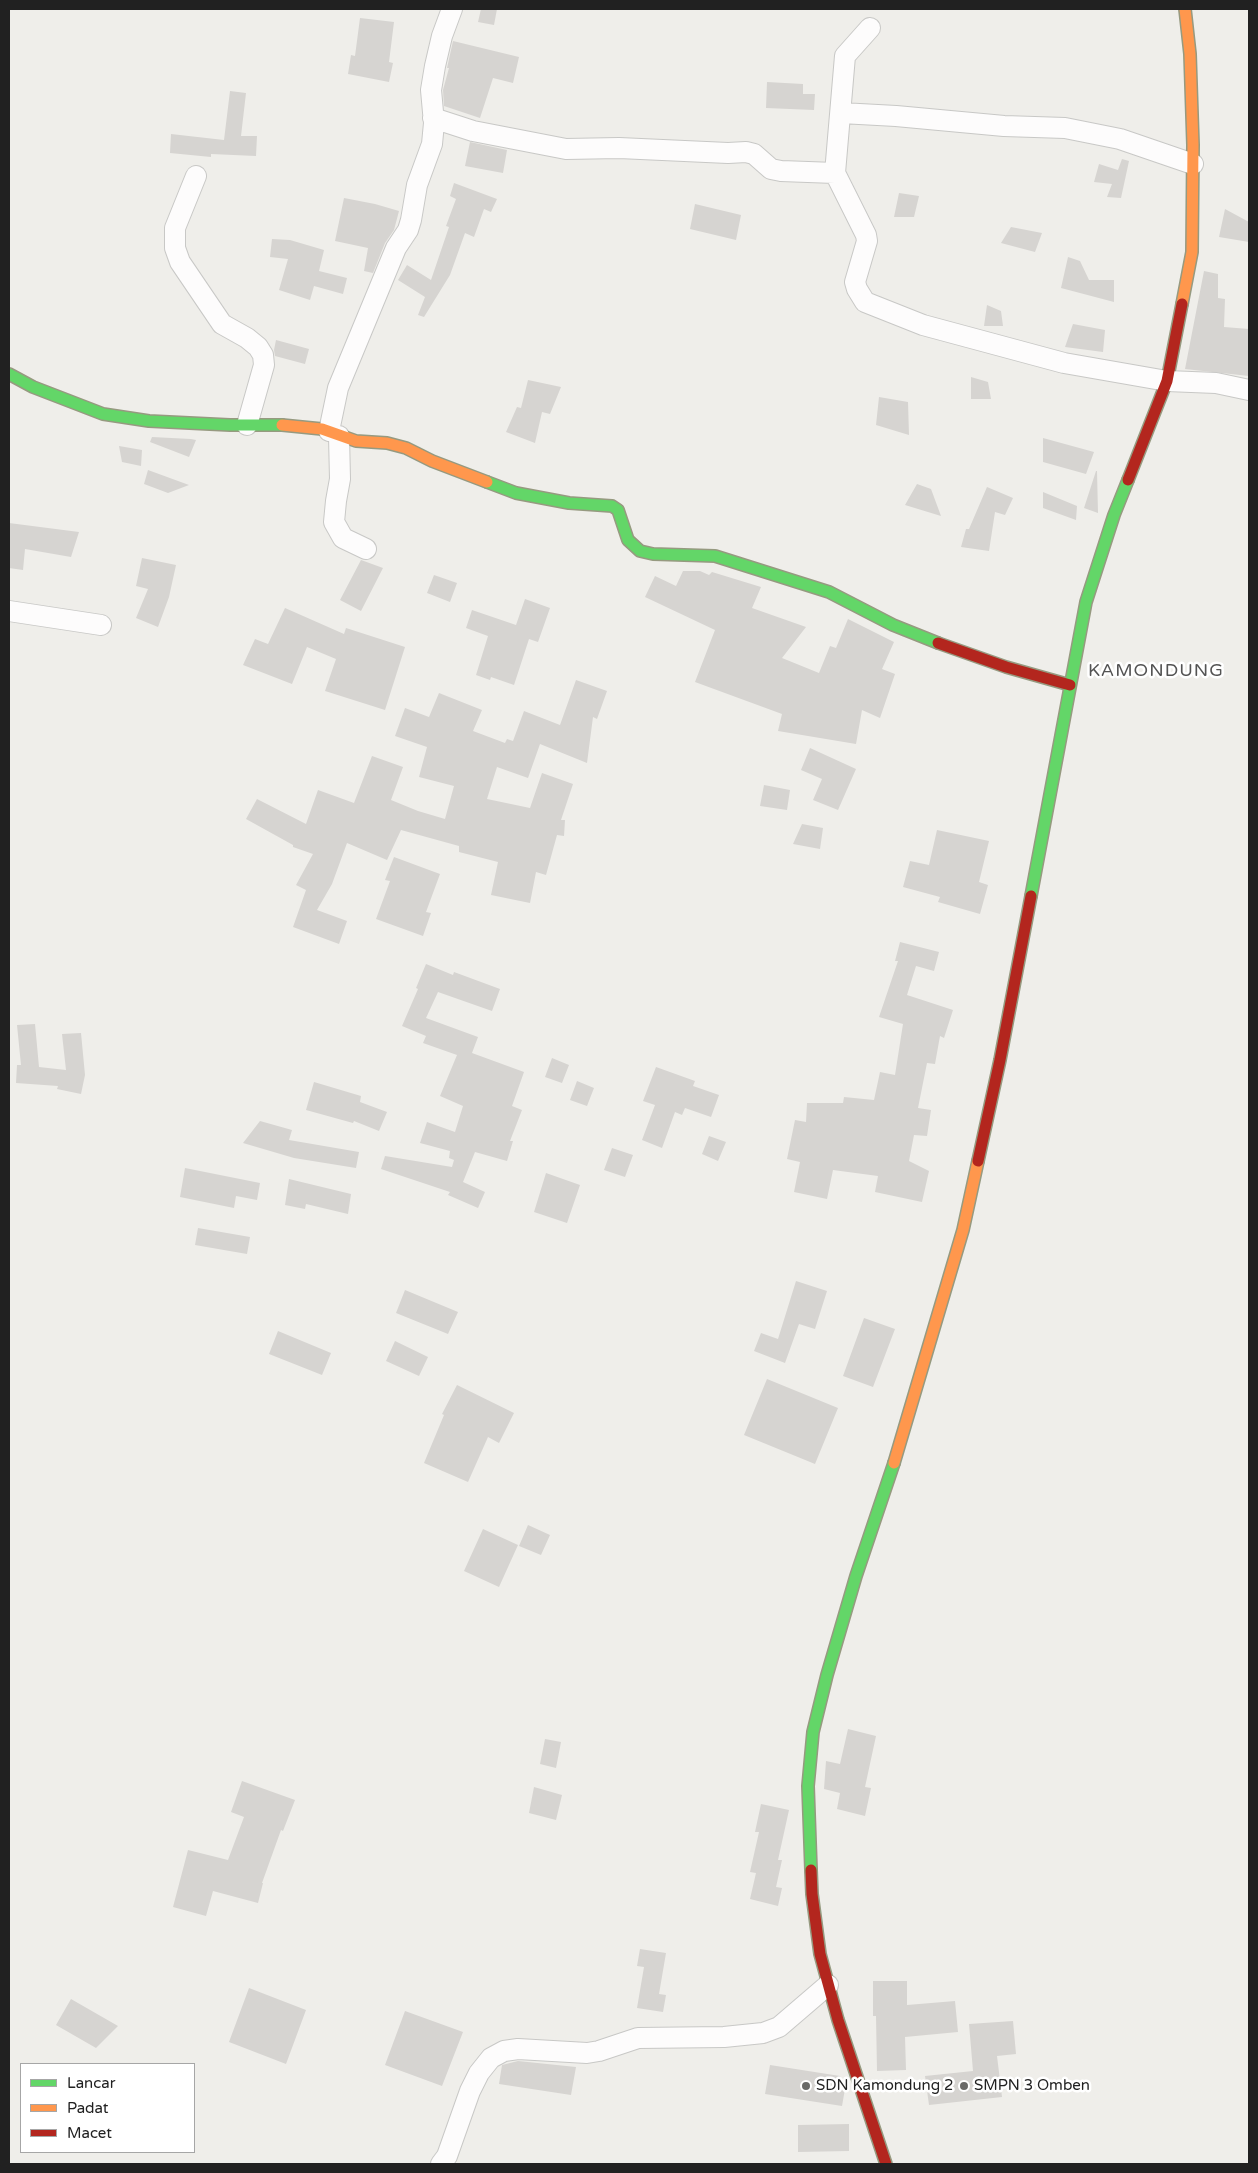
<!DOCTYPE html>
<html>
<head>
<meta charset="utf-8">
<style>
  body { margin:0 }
  #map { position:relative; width:1258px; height:2173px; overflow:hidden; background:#efeeea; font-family:"Varela Round",sans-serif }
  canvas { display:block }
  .frame { position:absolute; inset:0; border:10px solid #212121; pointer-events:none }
  .legend { position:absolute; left:20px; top:2063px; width:175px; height:90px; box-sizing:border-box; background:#fff; border:1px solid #a6a6a6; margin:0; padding:6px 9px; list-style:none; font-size:15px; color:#212121 }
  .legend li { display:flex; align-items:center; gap:10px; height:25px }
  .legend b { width:25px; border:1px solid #a6a6a6 }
</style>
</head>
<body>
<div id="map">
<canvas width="1258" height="2173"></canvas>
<div class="frame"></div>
<ul class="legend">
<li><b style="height:6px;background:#63d668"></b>Lancar</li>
<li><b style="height:6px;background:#ff974d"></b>Padat</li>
<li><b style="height:6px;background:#b3261e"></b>Macet</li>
</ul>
</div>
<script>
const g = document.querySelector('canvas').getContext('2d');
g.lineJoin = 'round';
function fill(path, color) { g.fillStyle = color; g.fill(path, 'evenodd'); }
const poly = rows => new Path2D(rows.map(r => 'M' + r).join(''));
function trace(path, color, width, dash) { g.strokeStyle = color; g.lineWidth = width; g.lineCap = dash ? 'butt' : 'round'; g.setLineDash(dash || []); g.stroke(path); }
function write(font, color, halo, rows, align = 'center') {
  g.font = font + ' "Varela Round",sans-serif'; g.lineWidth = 5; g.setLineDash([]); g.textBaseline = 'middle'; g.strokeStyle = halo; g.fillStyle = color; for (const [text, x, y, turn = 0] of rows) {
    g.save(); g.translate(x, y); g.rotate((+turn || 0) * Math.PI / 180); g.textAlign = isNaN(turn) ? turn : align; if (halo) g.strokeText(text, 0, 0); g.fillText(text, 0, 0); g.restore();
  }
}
const building = poly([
  [481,9,497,9,494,25,478,22],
  [360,18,394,22,389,62,393,63,389,82,348,74,351,55,355,56],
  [453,41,519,57,513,83,493,78,480,118,444,106,443,90,449,68,447,68],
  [767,82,803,84,803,94,815,94,814,110,766,108],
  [230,91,246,93,241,136,257,136,256,156,211,154,211,157,170,153,171,134,224,140],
  [470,142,507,150,503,173,465,166],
  [1122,159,1129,161,1121,198,1107,197,1112,184,1094,182,1099,164,1118,170],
  [454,183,497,199,491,212,484,209,474,237,465,233,450,275,424,317,418,315,425,297,398,280,407,265,431,280,449,227,446,226,456,199,450,196],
  [899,193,919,196,914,217,894,217],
  [344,198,375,204,399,211,394,230,385,243,373,273,364,271,368,248,335,241],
  [695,204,741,215,736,240,690,229],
  [1225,209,1249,222,1249,242,1219,237],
  [1011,227,1042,233,1035,252,1001,243],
  [272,239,290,240,324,250,319,271,347,278,343,294,314,286,310,300,279,290,288,259,270,257],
  [1068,257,1080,261,1089,280,1114,280,1114,302,1061,288],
  [1204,271,1218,274,1218,298,1225,299,1224,327,1249,329,1249,376,1185,369],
  [987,305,1001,311,1003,326,984,326],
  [1073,324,1105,330,1103,352,1065,347],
  [276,340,309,349,305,364,275,356,274,350],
  [971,377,988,382,991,399,971,399],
  [528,380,561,387,550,414,542,412,535,443,506,432,517,407,521,408],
  [879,397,908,402,909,435,876,425],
  [152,437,191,439,196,440,189,457,150,442],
  [1043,438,1094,452,1086,474,1043,462],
  [119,446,142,450,141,466,122,462],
  [148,470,189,485,168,493,144,484],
  [1096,471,1097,471,1098,513,1084,508],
  [917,484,931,489,941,516,905,505],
  [987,487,1013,498,1005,515,995,512,989,551,961,547,966,529,969,529],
  [1043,492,1077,506,1076,520,1043,508],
  [9,523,79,532,71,557,25,549,23,570,9,568],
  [142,558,176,565,169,597,158,627,136,618,148,589,136,586],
  [361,560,383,568,361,611,340,600],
  [683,571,700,571,709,575,712,572,761,587,752,608,806,627,782,658,819,673,830,646,836,648,848,619,894,642,882,669,895,674,880,718,862,710,856,744,778,731,782,714,695,682,715,630,645,597,655,576,676,586],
  [434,575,457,583,450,602,427,593],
  [525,599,550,608,538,642,529,639,514,685,491,677,490,680,476,675,488,636,466,628,472,610,516,625],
  [285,608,344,634,346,628,405,647,385,710,325,691,336,659,307,647,292,684,243,665,255,639,268,644],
  [576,680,607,691,597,719,593,717,587,763,540,744,528,778,497,767,487,799,530,808,542,773,573,784,561,820,565,820,564,836,557,835,546,875,536,872,530,903,491,895,498,862,459,852,459,846,401,830,387,860,347,843,332,884,317,910,347,921,339,944,293,927,306,890,296,885,313,854,293,847,293,845,246,819,257,799,306,824,318,790,354,803,372,756,403,767,391,800,418,811,445,819,454,786,419,777,427,747,395,736,405,708,429,717,439,693,482,710,473,731,505,743,507,739,513,741,524,711,560,725],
  [810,748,856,769,838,810,813,800,822,779,801,770],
  [764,785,790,790,787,810,760,806],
  [802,824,823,828,820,849,793,844],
  [937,830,989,841,979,882,988,885,980,914,938,902,940,897,903,887,910,861,929,865],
  [394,857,440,874,426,912,431,913,423,936,376,919,390,881,385,880],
  [900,942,939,952,934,971,916,966,907,995,953,1010,944,1038,940,1036,935,1064,927,1063,918,1108,931,1110,927,1136,914,1135,909,1161,929,1171,922,1202,875,1192,878,1176,833,1170,827,1199,794,1192,800,1162,787,1159,795,1120,806,1122,807,1103,843,1103,844,1097,874,1100,880,1072,895,1075,903,1024,879,1017,898,961,895,961],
  [426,964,453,975,454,972,500,989,492,1011,438,992,426,1018,478,1037,472,1053,524,1072,512,1106,522,1110,510,1141,513,1141,507,1161,475,1152,463,1182,485,1192,478,1208,448,1195,450,1192,381,1169,385,1156,452,1167,454,1160,449,1158,450,1151,420,1143,427,1122,455,1132,463,1106,440,1096,457,1055,423,1043,426,1036,402,1026,418,989,416,988],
  [35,1024,39,1067,66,1070,62,1034,81,1033,85,1075,81,1094,57,1089,58,1086,16,1083,17,1065,21,1065,17,1025],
  [552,1058,569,1065,562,1083,545,1077],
  [656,1067,695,1081,693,1086,719,1095,711,1117,685,1108,682,1115,675,1112,662,1148,642,1140,655,1105,643,1101],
  [577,1081,594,1088,587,1106,570,1100],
  [314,1082,361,1096,360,1102,387,1112,379,1131,354,1121,353,1123,306,1110],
  [260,1121,292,1130,289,1140,359,1152,356,1168,294,1158,243,1143],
  [709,1136,726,1142,718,1161,702,1154],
  [612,1148,633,1155,625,1177,604,1170],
  [185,1168,260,1183,257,1200,236,1196,234,1208,180,1197],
  [546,1173,580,1185,567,1223,534,1212],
  [289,1179,351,1194,348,1214,306,1204,305,1209,285,1205],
  [198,1228,250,1237,247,1254,195,1245],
  [796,1281,827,1291,815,1329,799,1324,785,1363,754,1351,761,1333,778,1339],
  [405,1290,458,1312,448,1334,396,1313],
  [864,1318,895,1329,873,1387,843,1376],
  [278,1331,331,1353,322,1375,269,1354],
  [395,1341,428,1357,419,1376,386,1361],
  [767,1379,838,1408,815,1464,744,1435],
  [457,1385,514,1413,499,1443,488,1437,468,1482,424,1463,444,1415,442,1414],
  [528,1525,550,1535,541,1555,519,1546],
  [483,1529,518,1545,499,1587,464,1571],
  [848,1729,876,1736,865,1787,871,1788,865,1816,837,1809,840,1793,824,1789,826,1761,840,1764],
  [545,1739,561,1742,556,1768,540,1764],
  [242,1781,295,1800,283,1831,281,1830,262,1883,263,1883,258,1903,213,1891,206,1916,173,1907,188,1850,228,1860,244,1817,231,1812],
  [534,1787,562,1795,556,1820,529,1813],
  [761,1804,789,1810,778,1860,782,1860,776,1887,782,1888,778,1906,750,1899,756,1873,750,1872,759,1832,755,1832],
  [640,1949,666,1953,659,1994,666,1995,663,2012,637,2008,644,1967,637,1966],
  [873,1981,907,1981,907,2005,955,2001,958,2032,905,2037,906,2070,877,2071,876,2016,873,2016],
  [249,1988,306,2010,286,2064,229,2042],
  [71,1999,118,2026,96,2048,56,2025],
  [405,2011,463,2032,442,2086,385,2065],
  [1013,2021,1016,2054,997,2056,1002,2097,929,2105,925,2076,973,2071,969,2024],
  [518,2061,576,2067,571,2095,499,2084,502,2065],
  [770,2065,840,2076,845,2089,842,2106,765,2094],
  [849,2124,849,2151,798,2152,798,2125]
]);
const street = poly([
  [870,28,845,56,835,173,866,235,867,241,855,282,857,289,865,302,923,325,1064,363,1167,381,1216,383,1249,390],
  [841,113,896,116,1004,126,1065,128,1120,139,1193,164],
  [433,118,473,131,566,149,619,148,728,153,746,152,754,154,771,169,781,171,835,173],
  [196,176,175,228,175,248,180,262,222,324,247,338,258,347,263,355,264,365,247,425],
  [329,431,338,388,396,248,408,230,411,220,417,185,432,144,434,123,431,90,435,66,442,36,452,9],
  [339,436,340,479,336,501,334,522,343,538,366,549],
  [9,611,101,625],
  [441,2164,447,2156,470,2091,479,2073,491,2058,504,2051,518,2049,587,2053,599,2051,638,2038,724,2037,763,2033,779,2027,828,1985]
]);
const fast = poly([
  [9,374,33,387,103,414,149,421,230,425,282,425],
  [487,482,516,493,569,503,612,506,618,510,628,540,640,551,653,554,715,556,829,592,893,625,938,643],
  [1031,896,1086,602,1114,515,1128,480],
  [811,1870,808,1786,813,1732,827,1675,856,1576,894,1463]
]);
const slow = poly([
  [1182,304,1192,252,1193,145,1190,54,1185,9],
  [282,425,322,429,356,441,387,443,406,448,432,461,487,482],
  [894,1463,963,1230,978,1161]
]);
const jam = poly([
  [1128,480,1167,381,1182,304],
  [938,643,1006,667,1070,685],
  [978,1161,1000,1060,1031,896],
  [811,1870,812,1894,820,1954,838,2020,886,2164]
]);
const markers = [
  [806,2086,5,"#696967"],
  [964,2086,5,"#696967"]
];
const poiNames = [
  ["SDN Kamondung 2",816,2086],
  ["SMPN 3 Omben",974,2086]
];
const quarterNames = [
  ["KAMONDUNG",1156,671]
];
fill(building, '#d6d4d1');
trace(street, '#c8c8c6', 22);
trace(fast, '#969a80', 14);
trace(slow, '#969a80', 14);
trace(jam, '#969a80', 14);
trace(street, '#fdfcfc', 20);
trace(fast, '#63d668', 11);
trace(slow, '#ff974d', 11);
trace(jam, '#b3261e', 11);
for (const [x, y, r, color] of markers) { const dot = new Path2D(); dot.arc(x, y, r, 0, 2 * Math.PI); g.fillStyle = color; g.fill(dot); trace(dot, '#fff', 2); }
write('15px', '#212121', '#fff', poiNames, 'left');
g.letterSpacing = '1px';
write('18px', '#545454', '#fff', quarterNames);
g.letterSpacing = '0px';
</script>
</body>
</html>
